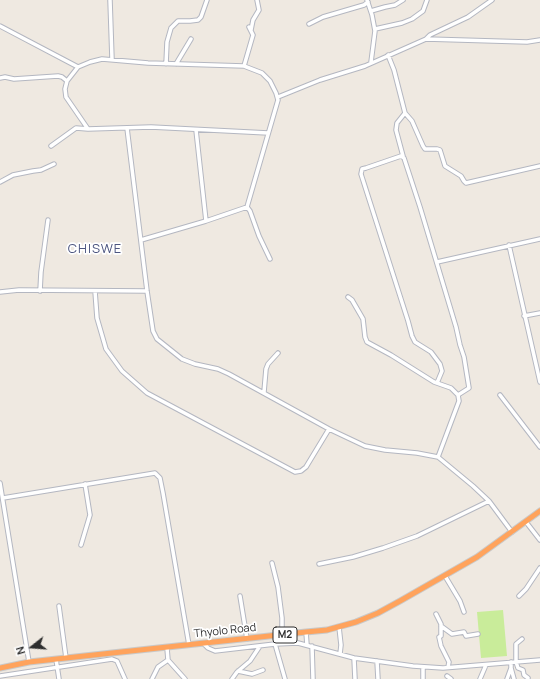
<!DOCTYPE html>
<html>
<head>
<meta charset="utf-8">
<style>
  body { margin:0 }
  #map { position:relative; width:540px; height:679px; overflow:hidden; background:#efe9e1; font-family:Manrope,sans-serif }
  canvas { display:block }
  .north { position:absolute; left:12px; top:627px; width:40px; height:40px; -webkit-text-stroke:3px #fff; paint-order:stroke; rotate:253deg; font-size:11px; font-weight:700; line-height:16px; text-align:center; color:#2e2e2e }
  .north::after { content:''; display:block; margin:auto; width:14px; height:18px; background:#2e2e2e; clip-path:polygon(50% 0,100% 100%,50% 72%,0 100%) }
</style>
</head>
<body>
<div id="map">
<canvas width="540" height="679"></canvas>
<div class="north">N</div>
</div>
<script>
const g = document.querySelector('canvas').getContext('2d');
g.lineJoin = 'round';
function fill(path, color) { g.fillStyle = color; g.fill(path, 'evenodd'); }
const poly = rows => new Path2D(rows.map(r => 'M' + r).join(''));
function trace(path, color, width, dash) { g.strokeStyle = color; g.lineWidth = width; g.lineCap = dash ? 'butt' : 'round'; g.setLineDash(dash || []); g.stroke(path); }
function write(font, color, halo, rows, align = 'center') {
  g.font = font + ' Manrope,sans-serif'; g.lineWidth = 3.5; g.setLineDash([]); g.textBaseline = 'middle'; g.strokeStyle = halo; g.fillStyle = color; for (const [text, x, y, turn = 0] of rows) {
    g.save(); g.translate(x, y); g.rotate((+turn || 0) * Math.PI / 180); g.textAlign = isNaN(turn) ? turn : align; if (halo) g.strokeText(text, 0, 0); g.fillText(text, 0, 0); g.restore();
  }
}
const pitch = poly([
  [503,610,507,656,481,658,477,612]
]);
const minor = poly([
  [110,0,112,59],
  [367,0,372,15,375,31,371,62],
  [371,11,385,7,395,5,403,0],
  [309,24,323,17,364,5,368,2],
  [0,26,78,67],
  [375,29,402,23,412,19,423,11,427,0],
  [251,30,253,20,259,10,257,0],
  [426,39,430,35,468,17,492,0],
  [388,55,394,70,405,113,412,121,423,146,425,149,437,149,440,150,445,166,461,176,464,181,466,183,540,166],
  [166,64,167,42,171,28,178,21,190,21,198,20,201,17,207,0],
  [176,64,191,39],
  [244,66,253,35,249,27],
  [0,78,5,77,14,79,58,76,62,77,67,81],
  [278,97,320,80,365,66,426,39,527,42,540,40],
  [127,128,147,291,153,331,157,339,182,359,195,364,218,369,229,374,329,429,365,446,385,450,417,453,438,457,473,486,489,501,512,532],
  [196,130,206,221],
  [51,146,76,128,88,129],
  [403,156,396,130,397,123,405,113],
  [0,182,13,175,33,171,41,170,54,164],
  [247,207,278,100,276,93,270,81,262,73,244,66,148,63,102,59,90,62,78,67,67,81,65,89,66,97,88,129,151,127,268,133],
  [247,207,250,211,259,236,270,259],
  [141,240,206,221,247,207],
  [509,245,540,382],
  [437,262,540,239],
  [40,291,41,272,48,220],
  [95,291,97,318,106,349,122,371,147,393,295,472,301,471,306,467,329,429],
  [0,292,19,290,147,291],
  [348,297,352,300,363,319,365,337,367,342,391,355,434,382,451,388,458,395,459,401,438,457],
  [524,316,540,313],
  [437,383,442,371,440,364,431,352,415,342,412,336,408,321,361,174,362,169,366,168,401,156,404,158,420,207,456,327,460,345,464,357,469,388,458,395],
  [264,392,266,369,268,364,278,353],
  [500,395,540,447],
  [0,483,29,662],
  [3,498,155,473,160,478,163,493,189,645],
  [526,522,540,540],
  [81,545,90,515,85,484],
  [272,563,278,587,282,618,282,635],
  [319,564,353,557,383,548,417,536,489,501],
  [445,576,460,601,464,612],
  [240,596,247,639],
  [519,596,526,589,540,568],
  [59,606,66,658],
  [436,614,441,624,441,636,439,637,441,646,449,662,448,667],
  [441,626,452,634,464,632,466,636,478,634],
  [339,627,341,645,340,654],
  [306,632,307,645],
  [522,639,516,644,516,662,518,668,523,670,524,675,528,678],
  [204,644,208,648,215,651,275,644,298,643,354,658,413,666,443,668,540,660],
  [275,644,285,679],
  [312,646,313,679],
  [167,648,168,660,185,679],
  [354,658,355,679],
  [56,659,59,679],
  [377,661,378,679],
  [423,667,423,679],
  [511,668,514,679],
  [238,671,252,674,263,670],
  [0,676,112,659,117,661,125,679],
  [447,676,451,679],
  [152,679,158,667,168,660],
  [232,679,237,672,250,661,260,646],
  [480,679,486,665],
  [507,679,511,668,511,662]
]);
const highway = poly([
  [0,668,29,662,306,632,327,630,356,622,378,613,400,601,477,557,540,511]
]);
const shields = [
  [285,635,24]
];
const shieldNames = [
  ["M2",285,635]
];
const streetNames = [
  ["Thyolo Road",225,631,-6]
];
const quarterNames = [
  ["CHISWE",95,249]
];
fill(pitch, '#c9ec9a');
trace(minor, '#b4b7c1', 5.5);
trace(highway, '#c9c9c9', 7);
trace(minor, '#fff', 3.5);
trace(highway, '#ffa35c', 5);
for (const [x, y, w] of shields) { const box = new Path2D(); box.roundRect(x - w / 2, y - 8, w, 16, 3); g.fillStyle = '#fff'; g.fill(box); trace(box, '#2e2e2e', 1); }
write('bold 10px', '#2e2e2e', null, shieldNames);
write('11px', '#2e2e2e', '#fff', streetNames);
g.letterSpacing = '1px';
write('13px', '#4d5680', '#fff', quarterNames);
g.letterSpacing = '0px';
</script>
</body>
</html>
